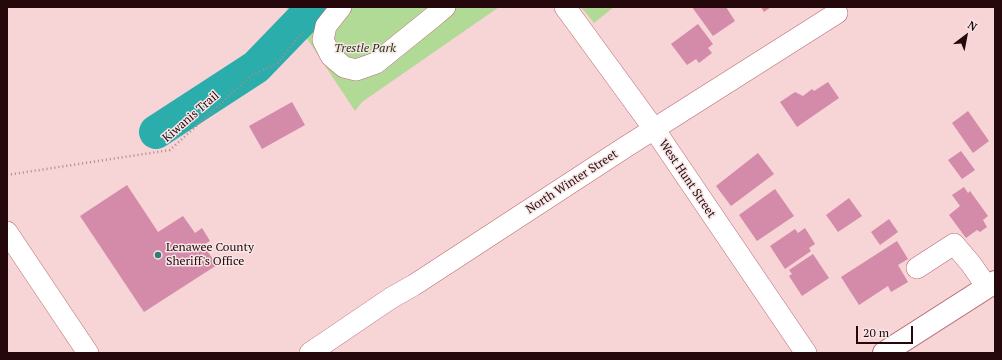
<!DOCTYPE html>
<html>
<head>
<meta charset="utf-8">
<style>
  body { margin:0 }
  #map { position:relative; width:1002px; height:360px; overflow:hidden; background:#f7d4d6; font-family:"PT Serif",serif }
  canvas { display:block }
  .frame { position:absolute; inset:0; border:8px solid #24080c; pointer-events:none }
  .north { position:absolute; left:946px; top:16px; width:40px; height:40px; -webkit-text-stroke:3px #f8e6e7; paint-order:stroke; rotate:32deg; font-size:11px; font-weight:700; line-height:16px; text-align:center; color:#24080c }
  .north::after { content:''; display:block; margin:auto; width:14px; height:18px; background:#24080c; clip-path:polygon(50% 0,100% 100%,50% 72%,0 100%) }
  .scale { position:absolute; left:856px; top:326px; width:57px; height:18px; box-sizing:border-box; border:2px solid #24080c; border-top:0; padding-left:5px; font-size:12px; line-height:14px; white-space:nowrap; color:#24080c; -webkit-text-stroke:3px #f8e6e7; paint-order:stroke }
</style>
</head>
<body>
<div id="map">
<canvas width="1002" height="360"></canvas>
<div class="frame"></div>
<div class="north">N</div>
<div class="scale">20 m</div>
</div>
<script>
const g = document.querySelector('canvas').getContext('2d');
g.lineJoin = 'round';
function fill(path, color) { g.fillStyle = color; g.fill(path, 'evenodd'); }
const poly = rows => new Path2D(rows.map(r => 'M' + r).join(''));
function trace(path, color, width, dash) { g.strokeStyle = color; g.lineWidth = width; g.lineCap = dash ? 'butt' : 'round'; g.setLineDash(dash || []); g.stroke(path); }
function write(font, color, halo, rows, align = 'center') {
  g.font = font + ' "PT Serif",serif'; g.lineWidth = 3; g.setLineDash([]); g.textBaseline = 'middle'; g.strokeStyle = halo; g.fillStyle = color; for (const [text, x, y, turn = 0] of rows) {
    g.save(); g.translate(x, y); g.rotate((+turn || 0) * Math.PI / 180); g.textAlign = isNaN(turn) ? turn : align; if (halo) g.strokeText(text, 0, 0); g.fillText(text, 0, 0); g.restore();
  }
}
const green = poly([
  [286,7,499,7,362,102,355,111],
  [581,7,614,7,594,23]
]);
const river = poly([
  [156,132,256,67,314,7]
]);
const building = poly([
  [692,7,726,7,735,21,713,36],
  [761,7,771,7,764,12],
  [698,24,713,44,708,48,712,53,699,63,696,59,687,65,671,44],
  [828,82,839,98,797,127,780,102,795,92,803,96,812,89,814,91],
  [292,102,305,125,262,149,249,126],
  [968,111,989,141,973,153,952,123],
  [961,151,975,170,962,179,948,160],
  [758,153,774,174,731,206,716,186],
  [127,185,158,232,183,216,195,233,202,228,210,241,203,245,217,265,144,312,80,216],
  [964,187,968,193,970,191,988,216,983,220,987,227,980,232,977,230,966,238,949,215,960,206,952,195],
  [775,189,794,216,757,241,739,215],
  [849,198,862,216,838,232,826,215],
  [889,219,898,232,880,245,871,232],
  [805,228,815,244,809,248,811,251,785,269,770,246,795,229,798,233],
  [897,241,908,259,898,265,908,282,891,292,888,286,859,305,841,277],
  [813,254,829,278,802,296,789,276,792,274,789,270]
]);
const path = poly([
  [7,175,170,150,252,75,278,63,295,41,303,32]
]);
const minor = poly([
  [341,7,326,26,323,40,331,56,344,67,356,70,376,63,433,17,445,7],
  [565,7,654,129,806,353],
  [7,232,88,353],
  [917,268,954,244,971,264,987,287],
  [310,353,391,298,414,285,624,148,837,13]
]);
const major = poly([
  [884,353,995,282]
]);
const markers = [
  [158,255,4,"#327b79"]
];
const parkNames = [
  ["Trestle Park",365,49]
];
const streetNames = [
  ["Kiwanis Trail",191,117,-41],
  ["West Hunt Street",687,179,56],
  ["North Winter Street",572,182,-33]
];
const poiNames = [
  ["Lenawee County",166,248],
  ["Sheriff's Office",166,262]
];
fill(green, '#b2da97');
trace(river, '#2badab', 34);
fill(building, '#d48aa9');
trace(minor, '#b86b73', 22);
trace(major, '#b86b73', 24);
trace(path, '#ab8a8d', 2.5, [1, 3]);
trace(minor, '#fff', 21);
trace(major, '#fff', 22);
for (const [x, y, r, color] of markers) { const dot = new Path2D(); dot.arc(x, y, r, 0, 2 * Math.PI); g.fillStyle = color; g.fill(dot); trace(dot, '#f8e6e7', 1.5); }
write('italic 12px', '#243914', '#f8e6e7', parkNames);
write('12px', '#24080c', '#f8e6e7', streetNames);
write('12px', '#24080c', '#f8e6e7', poiNames, 'left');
</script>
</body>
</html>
